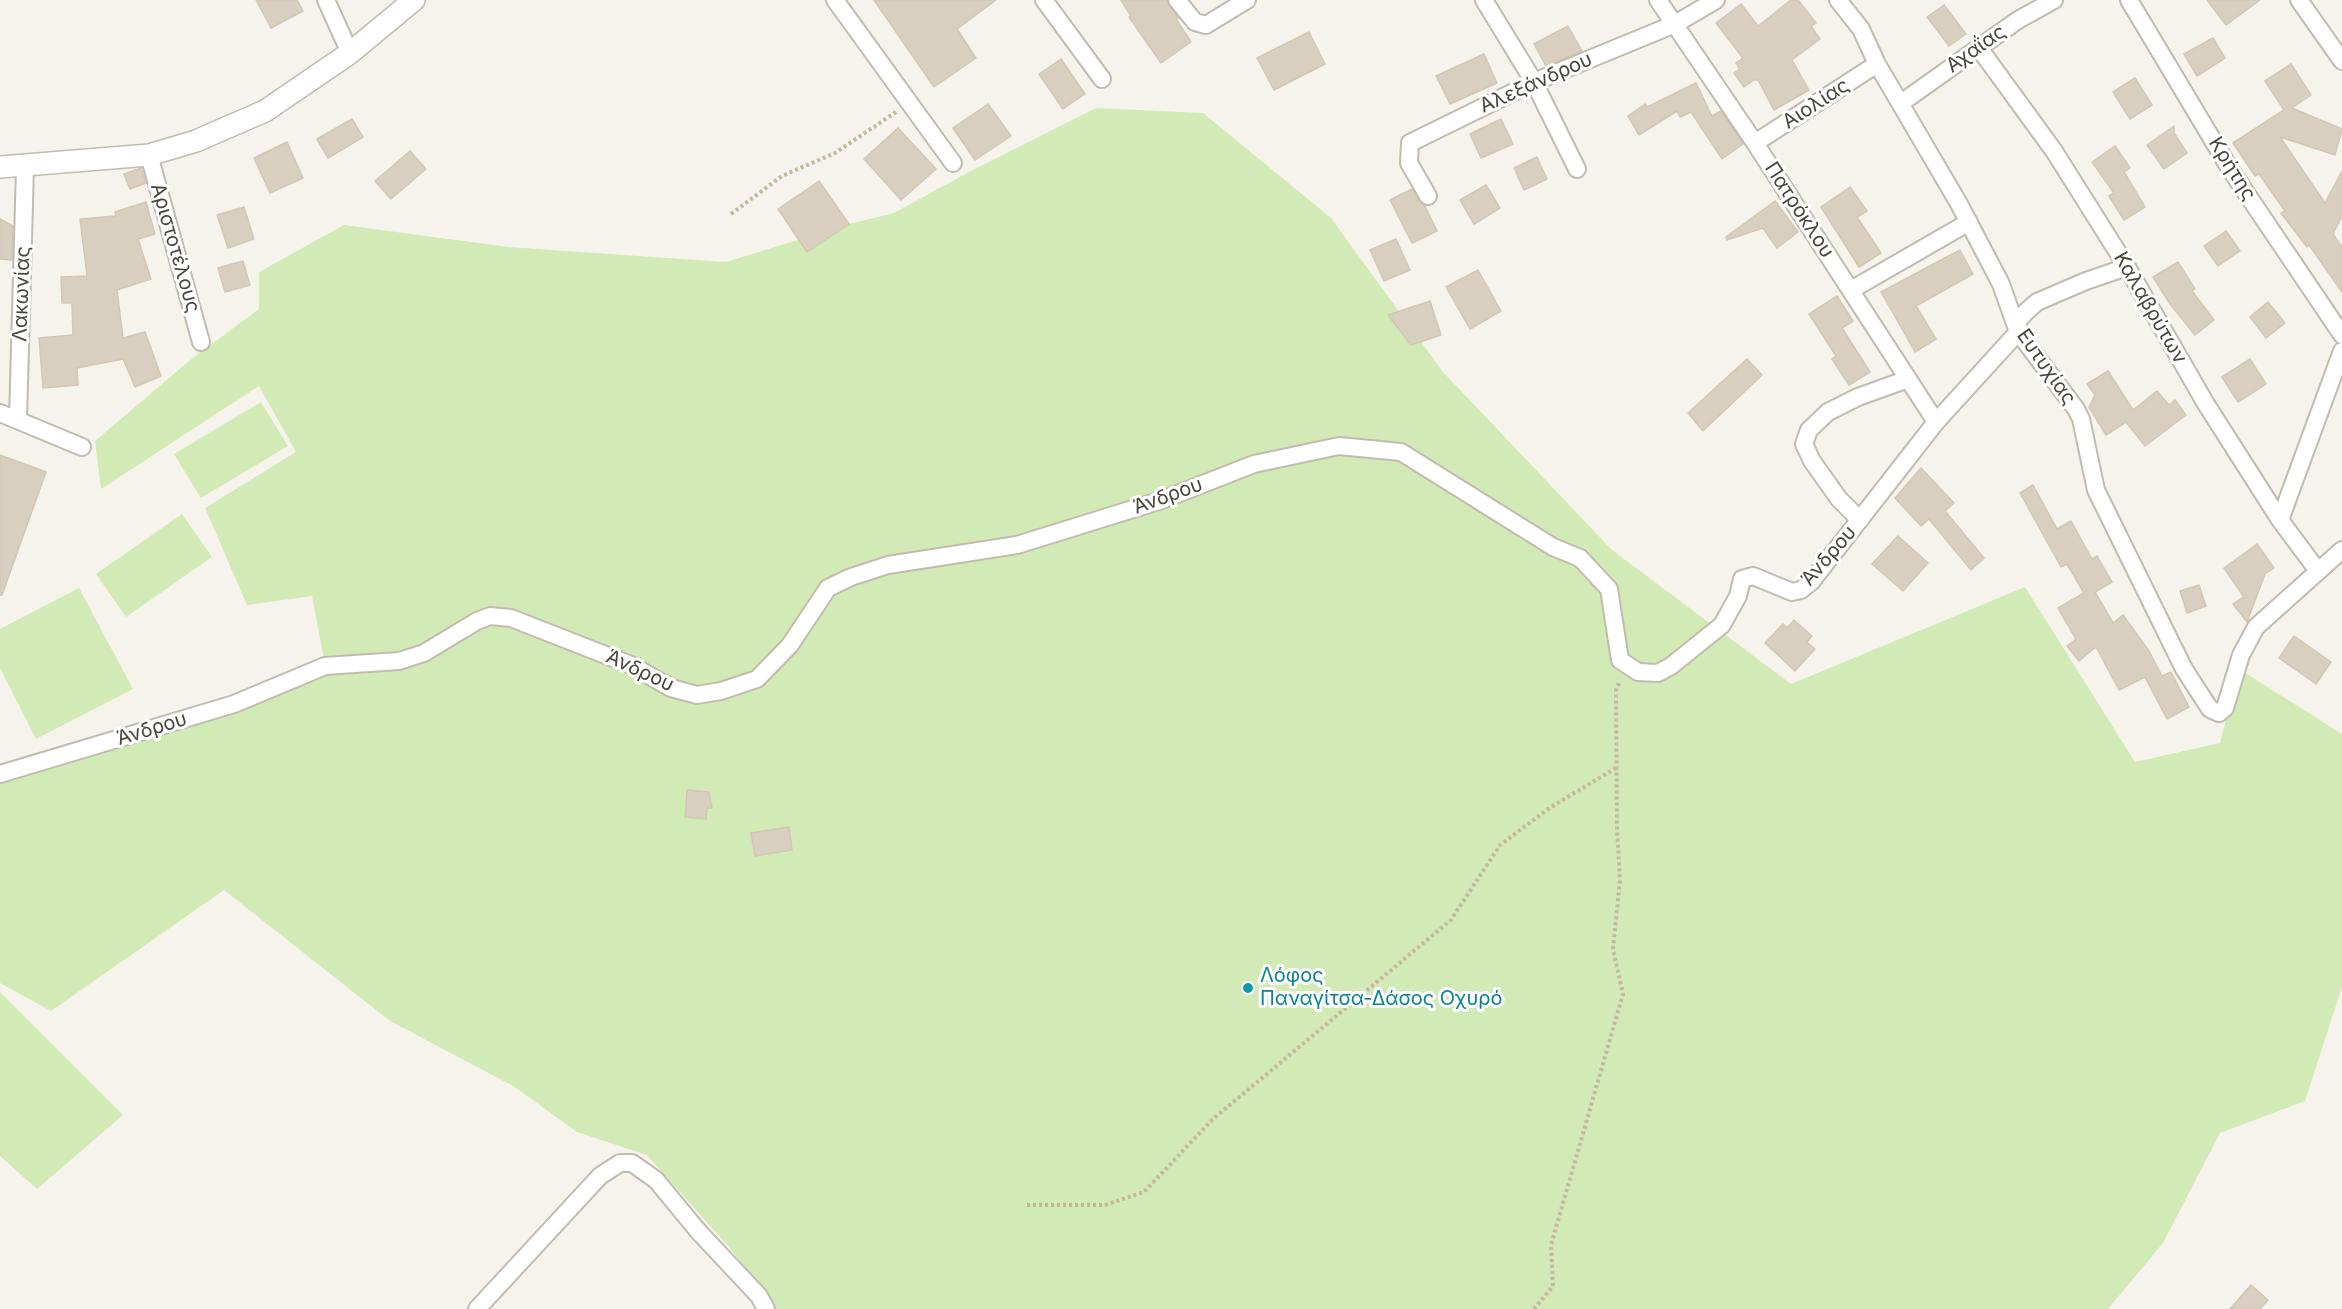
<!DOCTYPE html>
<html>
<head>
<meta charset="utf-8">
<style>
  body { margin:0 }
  canvas { display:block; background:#f6f3ec }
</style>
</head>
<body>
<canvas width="2342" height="1309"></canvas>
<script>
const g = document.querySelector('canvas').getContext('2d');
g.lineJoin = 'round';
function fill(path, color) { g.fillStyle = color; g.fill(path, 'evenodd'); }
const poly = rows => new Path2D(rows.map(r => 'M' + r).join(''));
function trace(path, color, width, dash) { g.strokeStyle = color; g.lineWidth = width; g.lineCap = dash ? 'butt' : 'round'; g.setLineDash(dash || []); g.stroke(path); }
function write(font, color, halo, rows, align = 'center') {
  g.font = font + ' Inter,sans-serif'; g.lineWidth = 6; g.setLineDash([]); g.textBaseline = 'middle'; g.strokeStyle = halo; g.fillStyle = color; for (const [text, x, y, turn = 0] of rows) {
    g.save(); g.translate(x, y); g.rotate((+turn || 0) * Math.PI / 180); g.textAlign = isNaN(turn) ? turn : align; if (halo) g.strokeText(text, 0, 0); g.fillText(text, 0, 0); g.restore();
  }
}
const green = poly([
  [1096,108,1203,113,1331,218,1443,372,1612,550,1791,684,2025,587,2135,762,2220,743,2239,669,2342,734,2342,987,2305,1101,2220,1133,2163,1243,2108,1309,773,1309,764,1291,728,1246,647,1155,577,1132,513,1086,390,1021,224,890,51,1011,0,983,0,770,325,665,312,596,247,605,205,508,296,452,259,386,101,489,95,441,189,361,259,309,259,272,344,225,508,247,726,262,849,224,894,213,967,173],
  [261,402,288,446,201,498,174,454],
  [182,514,212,557,126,617,96,574],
  [79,588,133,689,36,739,0,668,0,629],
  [0,992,123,1115,37,1189,0,1156]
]);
const building = poly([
  [256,0,297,0,303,11,271,28,256,0],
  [874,0,996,0,957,29,976,58,934,87,874,0],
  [1121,0,1167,0,1178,18,1176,19,1191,42,1161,63,1129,17,1131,16,1121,0],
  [1791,0,1798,0,1816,23,1811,26,1820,39,1792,60,1809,90,1774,110,1758,80,1754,80,1744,87,1734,73,1740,69,1736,63,1743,58,1716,23,1741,4,1758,26,1791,0],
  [2207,0,2260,0,2226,25,2207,0],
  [1944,5,1966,34,1949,46,1927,17,1944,5],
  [1568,26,1582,51,1546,66,1534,44,1568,26],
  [1309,32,1325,64,1274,90,1257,58,1309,32],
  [2213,38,2225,58,2197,76,2184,54,2213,38],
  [1484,54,1497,83,1450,104,1436,76,1484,54],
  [1061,59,1085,94,1063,109,1039,74,1061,59],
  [2291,64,2311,95,2292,108,2342,129,2335,155,2280,137,2325,203,2342,171,2342,216,2333,234,2342,247,2342,292,2309,245,2307,247,2281,213,2285,211,2259,174,2255,176,2233,143,2284,110,2265,81,2291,64],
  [2135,78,2152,105,2130,119,2113,92,2135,78],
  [1696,83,1712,116,1721,111,1743,144,1722,159,1691,112,1680,117,1677,111,1639,135,1628,116,1645,104,1647,107,1696,83],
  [988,104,1011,136,975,160,953,128,988,104],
  [352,119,363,137,328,158,317,139,352,119],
  [1501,119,1513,144,1481,158,1470,134,1501,119],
  [2174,126,2174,133,2187,153,2164,169,2147,145,2174,126],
  [898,128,936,169,901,200,864,159,898,128],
  [287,142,303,178,270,193,254,158,287,142],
  [2115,146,2130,168,2124,172,2145,207,2124,220,2109,196,2114,193,2092,162,2115,146],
  [410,151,426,169,391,199,375,181,410,151],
  [1537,157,1547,179,1524,190,1514,168,1537,157],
  [141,168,146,183,130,189,124,174,141,168],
  [819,181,849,224,807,252,778,209,819,181],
  [1486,185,1500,208,1474,224,1460,200,1486,185],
  [1850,187,1867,211,1857,217,1881,253,1859,267,1821,207,1850,187],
  [1412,189,1419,202,1425,206,1437,231,1412,243,1390,200,1412,189],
  [1775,201,1798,232,1777,248,1763,228,1727,240,1726,237,1775,201],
  [146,202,155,234,138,239,151,279,117,290,123,338,145,332,161,376,135,387,123,359,77,368,78,385,43,388,39,338,73,335,72,303,62,303,61,277,87,276,80,219,116,216,115,212,146,202],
  [244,207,254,239,228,248,217,215,244,207],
  [0,219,13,226,12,260,0,259,0,219],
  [2226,231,2240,251,2218,266,2204,246,2226,231],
  [1396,239,1410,270,1384,281,1370,250,1396,239],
  [1960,250,1973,274,1916,306,1936,339,1915,352,1881,292,1960,250],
  [243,261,250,285,225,292,218,268,243,261],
  [2178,262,2195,289,2192,291,2214,320,2195,335,2170,304,2153,277,2178,262],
  [1478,270,1501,311,1470,329,1446,287,1478,270],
  [1837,296,1853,321,1842,328,1870,372,1849,385,1832,359,1836,356,1809,314,1837,296],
  [1430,301,1441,335,1411,345,1388,315,1430,301],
  [2268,302,2285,323,2266,338,2250,317,2268,302],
  [1747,359,1762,375,1703,431,1688,413,1747,359],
  [2250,359,2266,384,2238,402,2222,377,2250,359],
  [2108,371,2133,410,2157,391,2169,405,2175,400,2186,415,2145,446,2126,422,2106,435,2089,407,2095,395,2087,384,2108,371],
  [0,455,46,472,2,595,0,595,0,455],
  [1921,468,1954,503,1945,511,1984,558,1971,570,1929,519,1921,526,1895,498,1921,468],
  [2033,485,2057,529,2071,521,2092,559,2097,556,2112,582,2095,592,2113,623,2123,615,2149,651,2162,676,2171,672,2189,707,2167,719,2145,677,2119,690,2096,647,2079,661,2067,646,2076,639,2058,608,2084,593,2067,564,2061,567,2020,493,2033,485],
  [1898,536,1928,563,1903,591,1872,564,1898,536],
  [2257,544,2274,568,2265,574,2247,622,2233,604,2244,597,2224,568,2257,544],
  [2199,585,2206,606,2187,613,2180,591,2199,585],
  [1794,620,1812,636,1807,642,1815,649,1795,671,1765,643,1783,624,1787,628,1794,620],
  [2294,636,2331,662,2316,684,2279,658,2294,636],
  [687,790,709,792,712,808,707,808,706,819,685,817,687,790],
  [789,827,792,850,755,856,751,833,789,827],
  [2251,1285,2268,1300,2260,1309,2230,1309,2251,1285]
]);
const path = poly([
  [731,214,782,176,835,153,896,112],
  [1027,1205,1105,1205,1144,1192,1213,1119,1451,920,1500,845,1551,807,1616,768],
  [1534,1309,1553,1286,1551,1245,1623,994,1613,949,1620,880,1617,829,1616,690,1620,681]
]);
const minor = poly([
  [326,0,350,53],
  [835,0,953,163],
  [1044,0,1102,79],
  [1177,0,1195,22,1206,25,1247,0],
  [1484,0,1534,82,1577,169],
  [1658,0,1755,143,1936,422],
  [1838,0,1861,29,1877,64,1958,202,2001,284,2018,332,2076,409,2081,419,2096,490,2184,669,2210,709,2219,713,2225,708,2241,655,2256,627,2342,550],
  [2129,0,2230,169,2342,335],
  [2299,0,2342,61],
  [1979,48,2054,151,2127,267,2206,404,2280,520,2318,571],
  [1901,103,2018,20,2054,0],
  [1755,143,1877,64],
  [149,155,201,342],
  [1428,196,1409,163,1410,143,1534,82,1675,24,1716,0],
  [1851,290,1969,222],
  [0,413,82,447],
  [18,420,25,167],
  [1860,520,1839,499,1812,461,1804,444,1809,430,1828,412,1858,397,1908,379],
  [2280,520,2342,351],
  [0,774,234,704,325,666,399,661,424,653,477,621,490,616,511,618,631,665,671,688,697,695,721,691,757,679,790,645,828,588,851,577,888,565,1017,545,1162,500,1254,464,1339,446,1401,452,1553,547,1580,558,1609,589,1620,660,1638,672,1658,673,1671,666,1722,625,1738,596,1742,579,1753,576,1792,592,1801,590,1811,582,1936,422,2018,332,2018,320,2028,310,2037,302,2086,281,2127,267],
  [477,1309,600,1176,620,1163,632,1163,656,1180,698,1231,759,1296,766,1309]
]);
const tertiary = poly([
  [0,167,149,155,196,141,265,111,350,53,414,0]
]);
const markers = [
  [1248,988,6,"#0f9aa8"]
];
const streetNames = [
  ["Αχαΐας",1976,49,-35],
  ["Αλεξάνδρου",1536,83,-24],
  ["Αιολίας",1816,104,-33],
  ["Κρήτης",2232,169,58],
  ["Πατρόκλου",1799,210,57],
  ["Αριστοτέλους",175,248,74],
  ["Λακωνίας",22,294,-88],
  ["Καλαβρύτων",2150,308,60],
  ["Ευτυχίας",2046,367,55],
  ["Άνδρου",1168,496,-20],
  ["Άνδρου",1829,556,-49],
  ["Άνδρου",640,671,25],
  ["Άνδρου",152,729,-17]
];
const cultureNames = [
  ["Λόφος",1260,976],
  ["Παναγίτσα-Δάσος Οχυρό",1260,999]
];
fill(green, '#d2eab5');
fill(building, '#d8cfc1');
trace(building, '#d3c7b4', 1.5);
trace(minor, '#c2bbae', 20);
trace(tertiary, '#c2bbae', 24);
trace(path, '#c4b79f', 4, [3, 3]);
trace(minor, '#fff', 16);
trace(tertiary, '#fff', 21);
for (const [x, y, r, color] of markers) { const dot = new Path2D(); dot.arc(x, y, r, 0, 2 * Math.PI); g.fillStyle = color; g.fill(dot); trace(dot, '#fff', 2); }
write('20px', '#4b4439', '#fff', streetNames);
write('20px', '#0d838f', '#fff', cultureNames, 'left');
</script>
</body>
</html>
